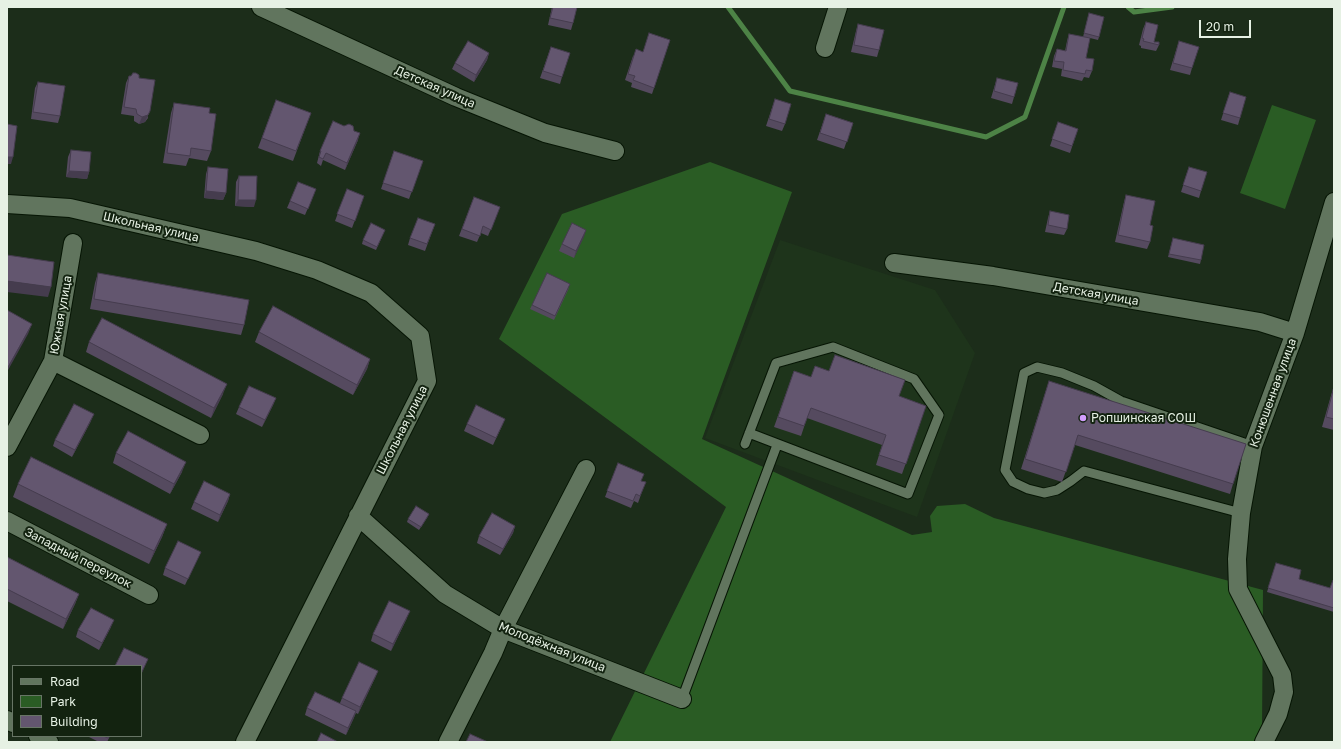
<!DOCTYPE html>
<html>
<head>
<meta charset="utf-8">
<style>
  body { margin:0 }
  #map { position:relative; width:1341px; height:749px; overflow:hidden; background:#1c2d1a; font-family:"Golos Text",sans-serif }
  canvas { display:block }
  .frame { position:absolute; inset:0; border:8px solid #e6f1e4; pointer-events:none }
  .legend { position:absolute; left:12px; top:665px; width:130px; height:72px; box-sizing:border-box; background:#132310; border:1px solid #677565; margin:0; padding:5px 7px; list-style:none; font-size:12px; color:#e6f1e4 }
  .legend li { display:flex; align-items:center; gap:8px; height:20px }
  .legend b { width:20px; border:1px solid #677565 }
  .scale { position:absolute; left:1199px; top:20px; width:52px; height:18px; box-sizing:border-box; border:2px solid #e6f1e4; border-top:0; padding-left:5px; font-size:12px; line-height:14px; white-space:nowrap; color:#e6f1e4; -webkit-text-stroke:3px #132310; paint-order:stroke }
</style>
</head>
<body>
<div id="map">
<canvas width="1341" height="749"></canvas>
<div class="frame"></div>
<ul class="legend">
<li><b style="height:5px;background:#61755e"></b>Road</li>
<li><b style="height:11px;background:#2a5c24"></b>Park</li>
<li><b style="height:11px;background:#63566f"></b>Building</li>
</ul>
<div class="scale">20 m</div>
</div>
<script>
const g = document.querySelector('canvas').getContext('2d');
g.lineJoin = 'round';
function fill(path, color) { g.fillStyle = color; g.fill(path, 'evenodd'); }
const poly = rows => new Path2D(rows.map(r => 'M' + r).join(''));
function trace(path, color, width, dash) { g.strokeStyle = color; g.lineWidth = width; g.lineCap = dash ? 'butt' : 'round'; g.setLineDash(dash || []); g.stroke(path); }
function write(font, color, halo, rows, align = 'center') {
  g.font = font + ' "Golos Text",sans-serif'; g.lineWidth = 4; g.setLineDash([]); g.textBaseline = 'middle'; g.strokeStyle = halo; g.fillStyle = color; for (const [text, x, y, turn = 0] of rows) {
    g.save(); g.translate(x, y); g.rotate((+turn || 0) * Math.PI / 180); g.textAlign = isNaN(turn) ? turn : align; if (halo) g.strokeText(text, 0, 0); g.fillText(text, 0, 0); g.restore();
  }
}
const built = poly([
  [780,240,935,290,975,353,917,517,705,438]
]);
const green = poly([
  [1272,105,1316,120,1285,209,1240,193],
  [710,162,792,192,702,439,912,535,932,532,930,516,937,506,965,504,994,518,1263,590,1262,734,1258,742,610,742,726,507,499,339,562,214]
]);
const stream = poly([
  [728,7,790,91,986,137,1025,117,1064,7],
  [1128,7,1134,12,1172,7]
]);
const lane = poly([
  [745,444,776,363,833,347,914,379,939,415,908,494,749,433],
  [1241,513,1084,471,1071,481,1057,490,1044,493,1028,489,1013,482,1005,470,1024,373,1037,367,1062,373,1094,386,1121,401,1253,446],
  [682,699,777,445]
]);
const street = poly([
  [261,7,456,97,545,133,615,151],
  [825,48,838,7],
  [7,204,70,208,256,251,317,270,371,293,420,336,427,381,245,742],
  [894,263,993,276,1260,322,1295,333],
  [53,361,200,435],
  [7,447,53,361,73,243],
  [358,516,445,594,503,629,682,699],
  [7,521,149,595],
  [7,720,13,723],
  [38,736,49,742],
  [448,742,493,653,503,629,586,469],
  [1264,742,1278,714,1284,692,1282,675,1238,589,1237,559,1241,513,1253,446,1295,333,1334,202]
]);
const wall = poly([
  [552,7,577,7,573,23,571,30,548,25],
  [1089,13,1099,37,1098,40,1090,38,1086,58,1092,71,1089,78,1084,77,1082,81,1061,76,1062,69,1052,67,1054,56,1057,49,1065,51,1067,41,1069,34,1083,37],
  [1146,22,1154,42,1159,45,1156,51,1141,48,1141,46,1139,45,1143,29],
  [858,24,879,50,877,57,851,52,856,31],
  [670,40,652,94,631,87,632,83,625,80,633,56],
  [1179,41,1192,68,1190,75,1170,70],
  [551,47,562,77,560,84,540,78],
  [489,53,487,60,474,82,452,69,455,63],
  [129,76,139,78,148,118,145,122,139,124,134,121,134,116,121,114,126,83],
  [997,78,1014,97,1012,104,991,98],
  [38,82,60,116,58,123,31,119,35,88],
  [1230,92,1240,118,1238,125,1221,120],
  [775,99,785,124,782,131,766,126],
  [276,100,311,113,293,161,258,148],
  [174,103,209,113,211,151,207,161,189,158,186,166,163,163,171,113],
  [826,114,853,123,844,149,817,140],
  [1058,122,1078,129,1070,153,1050,146],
  [344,126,358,140,345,170,323,160,321,166,317,163,320,151],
  [71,150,89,172,87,179,66,177,68,157],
  [394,151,423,161,409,199,381,189],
  [208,167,226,193,223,200,204,198,206,174],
  [1189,167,1201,191,1199,198,1181,192],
  [239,176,254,207,235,206,236,182],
  [316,189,305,215,287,208,290,201],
  [347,189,364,196,352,228,335,221],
  [1126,195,1150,225,1150,242,1147,249,1115,242,1124,202],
  [474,197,500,207,488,236,481,233,477,242,459,236],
  [1050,211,1067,229,1064,235,1045,232,1048,218],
  [435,224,425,251,408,245,410,238],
  [385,230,376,250,362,244,363,240],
  [586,230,574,258,559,251,562,244],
  [1173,238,1201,260,1200,264,1168,257],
  [98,273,244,325,241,335,90,309,95,283],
  [569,288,554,320,530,309,532,305],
  [259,332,370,359,367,369,353,395,255,342],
  [89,342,223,394,211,418,86,352],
  [794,371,811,377,899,396,926,406,902,474,876,465,882,445,807,418,801,436,774,427],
  [1049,381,1233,484,1230,494,1075,445,1062,482,1021,469],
  [1334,385,1334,430,1322,427],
  [276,398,273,405,262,427,236,414,239,407],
  [505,419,502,426,493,445,464,431,467,424],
  [91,421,72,457,53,446,55,440],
  [116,453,182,472,170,494,113,463],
  [618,463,641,481,643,489,638,503,634,501,631,508,605,497],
  [18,484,167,524,162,537,149,564,13,497],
  [230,494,228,501,218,522,191,509,194,502],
  [429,514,427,518,419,530,407,522,408,519],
  [515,526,513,533,500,555,477,543,479,536],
  [201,552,198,558,185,585,163,575,165,568],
  [7,557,79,594,75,604,63,629,7,601],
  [1276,563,1299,579,1330,588,1334,580,1334,612,1267,592],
  [407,618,391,651,371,641,373,634],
  [111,627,99,650,76,637,78,630],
  [378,671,375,678,358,714,356,713,346,735,305,715,307,708,340,703,342,698],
  [87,736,110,736,107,742,99,742]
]);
const shadedWall = poly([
  [489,53,487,60,474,82,476,75],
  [150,111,145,122,139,124,142,117],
  [360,133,358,140,345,170,347,163],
  [7,157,13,157,11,164,7,164],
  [69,171,89,172,87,179,66,177],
  [206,191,226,193,223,200,204,198],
  [238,200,256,200,254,207,235,206],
  [586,230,584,237,574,258,576,251],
  [7,281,51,287,48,297,7,292],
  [32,324,28,334,7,372,7,369],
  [370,359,367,369,353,395,357,385],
  [227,384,223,394,211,418,214,408],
  [276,398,273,405,262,427,265,420],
  [94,414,91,421,72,457,75,450],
  [186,462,182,472,170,494,174,484],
  [230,494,228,501,218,522,220,515],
  [167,524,162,537,149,564,154,551],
  [515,526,513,533,500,555,503,549],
  [79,594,75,604,63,629,66,619],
  [410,611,407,618,391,651,393,644],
  [114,620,111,627,99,650,102,643],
  [378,671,375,678,358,714,360,707],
  [356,711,354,718,346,735,348,728]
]);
const building = poly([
  [553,7,577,7,573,23,550,18,553,7],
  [1089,13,1104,17,1099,37,1084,33,1089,13],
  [1146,22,1158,25,1154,42,1159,42,1159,45,1143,41,1144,39,1142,38,1146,22],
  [858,24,884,30,879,50,854,45,858,24],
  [649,33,670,40,654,88,633,80,635,76,628,74,636,49,643,52,649,33],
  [1069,34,1090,38,1086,58,1094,59,1092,71,1086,70,1085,74,1063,70,1064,62,1054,61,1057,49,1066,51,1069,34],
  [468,41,489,53,476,75,455,63,468,41],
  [1179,41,1199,47,1192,68,1173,63,1179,41],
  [551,47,570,53,562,77,543,71,551,47],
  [133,73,136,73,139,75,139,78,155,80,150,111,148,115,142,117,137,114,136,109,124,107,129,76,131,76,133,73],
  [997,78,1018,83,1014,97,994,91,997,78],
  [38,82,65,86,60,116,33,112,38,82],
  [1230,92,1246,97,1240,118,1223,113,1230,92],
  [775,99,791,104,785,124,769,119,775,99],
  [276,100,311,113,296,151,262,138,276,100],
  [174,103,210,108,209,113,216,114,211,151,191,148,190,156,167,153,174,103],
  [826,114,853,123,847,142,820,133,826,114],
  [333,121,344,126,349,124,353,126,354,131,360,133,347,163,326,153,323,159,319,157,321,151,320,151,333,121],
  [1058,122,1078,129,1072,146,1052,139,1058,122],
  [7,124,17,126,13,157,7,157,7,124],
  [71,150,91,152,89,172,69,171,71,150],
  [394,151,423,161,412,192,383,183,394,151],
  [208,167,228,169,226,193,206,191,208,167],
  [1189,167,1207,172,1201,191,1183,185,1189,167],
  [239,176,257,176,256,200,238,200,239,176],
  [298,182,316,189,308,209,290,201,298,182],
  [347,189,364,196,355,221,337,214,347,189],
  [1126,195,1155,201,1150,225,1153,226,1150,242,1118,235,1126,195],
  [474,197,500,207,491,230,483,226,480,236,462,229,474,197],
  [1050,211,1069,215,1067,229,1048,225,1050,211],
  [418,218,435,224,427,244,410,238,418,218],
  [371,223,385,230,377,247,363,240,371,223],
  [572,223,586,230,576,251,562,244,572,223],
  [1173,238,1204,245,1201,260,1169,254,1173,238],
  [7,255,54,262,51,287,7,281,7,255],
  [98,273,249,300,244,325,94,299,98,273],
  [547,273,570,284,555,316,532,305,547,273],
  [273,306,370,359,357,385,259,332,273,306],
  [7,310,32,324,7,369,7,310],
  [102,318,227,384,214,408,89,342,102,318],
  [835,355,905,380,899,396,926,406,906,464,879,455,886,435,811,408,804,426,778,417,794,371,811,377,815,366,829,371,835,355],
  [1049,381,1246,444,1233,484,1078,435,1066,472,1025,459,1049,381],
  [249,386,276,398,265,420,239,407,249,386],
  [1334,387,1334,419,1326,417,1334,387],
  [74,404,94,414,75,450,55,440,74,404],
  [476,405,505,419,496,438,467,424,476,405],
  [128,431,186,462,174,484,116,453,128,431],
  [31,457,167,524,154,551,18,484,31,457],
  [618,463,644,474,641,481,646,482,640,496,636,494,633,501,607,491,618,463],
  [204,481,230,494,220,515,194,502,204,481],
  [416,506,429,514,421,527,408,519,416,506],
  [492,513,515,526,503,549,479,536,492,513],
  [178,541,201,552,188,579,165,568,178,541],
  [7,557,79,594,66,619,7,589,7,557],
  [1276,563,1301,570,1299,579,1330,588,1333,580,1334,580,1334,608,1268,588,1276,563],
  [389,601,410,611,393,644,373,634,389,601],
  [91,608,114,620,102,643,78,630,91,608],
  [124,648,148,659,141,674,141,666,115,666,124,648],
  [359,662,378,671,360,707,342,698,359,662],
  [315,692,356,711,348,728,307,708,315,692],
  [321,733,338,742,317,742,321,733],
  [470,734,488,742,466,742,470,734],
  [103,736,109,736,108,738,103,736]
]);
const markers = [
  [1083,418,4,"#d29dfd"]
];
const streetNames = [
  ["Детская улица",435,87,24],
  ["Школьная улица",151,227,13],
  ["Детская улица",1096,294,10],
  ["Южная улица",61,315,-80],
  ["Конюшенная улица",1273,393,-70],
  ["Школьная улица",402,430,-63],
  ["Западный переулок",78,558,27],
  ["Молодёжная улица",552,647,22]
];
const poiNames = [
  ["Ропшинская СОШ",1091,418]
];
fill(built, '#1e341b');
fill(green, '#2a5c24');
trace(stream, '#4d8346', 5);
trace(lane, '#061504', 11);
trace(street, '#061504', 20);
trace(lane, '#61755e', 9);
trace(street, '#61755e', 18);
fill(wall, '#554a5f');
fill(shadedWall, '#453c4e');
fill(building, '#63566f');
trace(building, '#453c4e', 1);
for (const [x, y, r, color] of markers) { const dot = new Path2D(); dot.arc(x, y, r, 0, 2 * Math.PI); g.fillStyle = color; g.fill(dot); trace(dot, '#132310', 1.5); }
write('12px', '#e6f1e4', '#132310', streetNames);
write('12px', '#e6f1e4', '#132310', poiNames, 'left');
</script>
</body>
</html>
